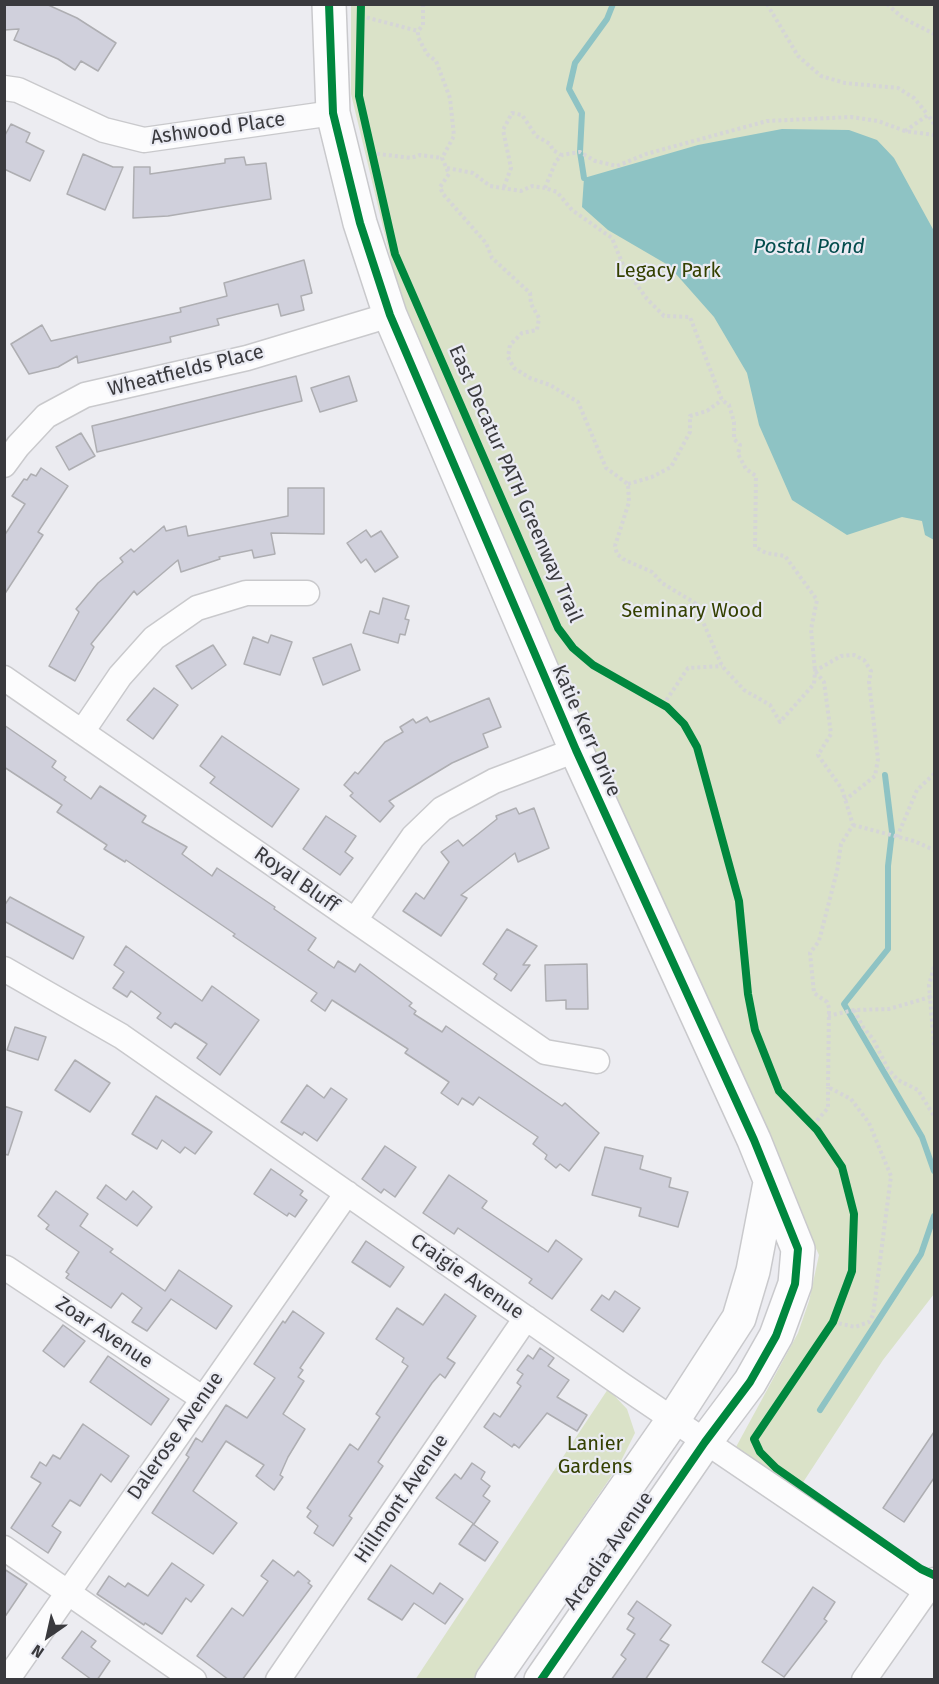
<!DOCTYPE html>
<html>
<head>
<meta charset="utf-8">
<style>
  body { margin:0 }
  #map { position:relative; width:939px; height:1684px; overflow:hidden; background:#ececf1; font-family:"Fira Sans",sans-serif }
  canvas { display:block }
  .frame { position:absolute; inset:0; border:6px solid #3a3a3e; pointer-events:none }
  .north { position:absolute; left:18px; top:1606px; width:60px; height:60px; -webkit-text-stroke:4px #eaebf3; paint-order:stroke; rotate:214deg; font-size:16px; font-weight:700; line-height:24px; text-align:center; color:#3a3a3e }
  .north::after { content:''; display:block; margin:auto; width:21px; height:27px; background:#3a3a3e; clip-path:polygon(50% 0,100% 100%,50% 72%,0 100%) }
</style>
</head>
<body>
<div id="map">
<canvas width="939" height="1684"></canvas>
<div class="frame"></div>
<div class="north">N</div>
</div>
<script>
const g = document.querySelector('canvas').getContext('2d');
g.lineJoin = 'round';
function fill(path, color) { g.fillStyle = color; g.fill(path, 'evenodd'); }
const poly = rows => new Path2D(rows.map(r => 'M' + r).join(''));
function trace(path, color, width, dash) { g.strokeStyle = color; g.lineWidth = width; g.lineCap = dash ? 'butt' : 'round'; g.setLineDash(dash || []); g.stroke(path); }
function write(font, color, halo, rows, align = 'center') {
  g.font = font + ' "Fira Sans",sans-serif'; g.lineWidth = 4.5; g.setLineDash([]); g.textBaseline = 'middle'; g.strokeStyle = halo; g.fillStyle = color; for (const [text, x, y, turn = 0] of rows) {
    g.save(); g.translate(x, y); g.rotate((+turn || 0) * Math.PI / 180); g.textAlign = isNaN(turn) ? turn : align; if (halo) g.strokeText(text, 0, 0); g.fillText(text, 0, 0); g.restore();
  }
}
const green = poly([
  [351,5,934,5,934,1294,883,1360,798,1490,736,1447,798,1333,809,1301,819,1255,413,352,351,94],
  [608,1389,627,1409,635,1433,619,1465,473,1679,415,1680]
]);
const water = poly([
  [782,129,849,130,877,140,894,158,934,231,934,540,925,535,922,521,902,517,847,535,792,500,759,425,747,373,714,317,668,265,608,230,582,207,584,178,698,145]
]);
const stream = poly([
  [584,178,580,152,582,113,569,89,575,63,607,19,613,4],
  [885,775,892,832,888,866,888,949,844,1004,922,1137,934,1171],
  [820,1410,921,1254,934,1216]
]);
const building = poly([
  [4,4,46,4,77,18,116,43,98,71,81,61,75,70,58,59,14,40,19,29,4,30,4,4],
  [11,124,30,133,26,142,44,151,30,181,4,169,4,137,11,124],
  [83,154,113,167,123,167,105,210,67,194,83,154],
  [244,157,246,165,266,163,271,199,168,216,133,218,134,167,150,167,150,174,225,163,225,159,244,157],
  [304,260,312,293,301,296,304,310,281,316,278,304,217,319,219,325,170,337,171,342,78,363,77,356,58,367,29,374,11,344,42,325,51,341,181,312,180,308,227,296,224,283,304,260],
  [296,376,302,401,97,452,92,426,296,376],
  [349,376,357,401,320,412,311,388,349,376],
  [81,433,95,456,69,470,56,447,81,433],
  [41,468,68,486,38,532,43,535,4,595,4,536,25,504,12,496,24,479,27,480,31,474,36,476,41,468],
  [288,488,324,488,324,534,271,533,275,554,254,558,252,550,219,557,220,559,181,572,178,560,137,595,134,591,91,644,94,647,75,681,49,666,79,612,76,609,98,583,123,562,120,558,131,549,134,552,164,526,166,531,186,526,188,536,288,516,288,488],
  [366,530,371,537,381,531,398,557,375,572,366,559,361,563,347,543,366,530],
  [383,598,409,606,405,619,409,620,405,635,400,634,398,643,363,633,370,611,379,614,383,598],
  [271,635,292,642,280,675,244,664,253,637,268,643,271,635],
  [351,644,360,670,323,685,313,658,351,644],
  [213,645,226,665,192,689,176,666,213,645],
  [154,688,178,705,153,739,127,720,154,688],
  [489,698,501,727,483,734,488,747,452,763,389,801,394,806,380,822,350,796,353,793,344,785,355,772,358,774,385,742,403,732,400,727,413,719,416,723,427,717,430,722,489,698],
  [4,725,56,761,52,767,66,777,64,780,91,799,100,786,146,816,142,822,187,847,182,854,212,876,217,868,275,907,274,909,316,938,308,950,334,968,338,961,355,972,360,964,412,1003,409,1006,416,1011,414,1014,442,1032,446,1026,562,1106,565,1103,599,1133,569,1171,560,1164,556,1168,545,1159,547,1155,533,1144,538,1137,479,1097,473,1105,462,1098,458,1105,441,1093,449,1082,405,1053,408,1049,332,1000,325,1011,311,1001,317,993,233,936,235,934,126,860,125,862,104,849,107,845,57,812,62,805,4,767,4,725],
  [222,736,299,789,272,827,210,783,215,777,200,766,222,736],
  [516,808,519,814,534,808,549,848,518,862,515,853,461,895,467,898,441,936,403,911,416,893,424,899,449,862,441,852,458,840,463,846,497,819,496,816,516,808],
  [326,816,356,836,345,852,353,858,340,875,303,849,326,816],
  [10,897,84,937,73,959,4,921,4,906,10,897],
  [507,929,537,946,523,965,530,965,511,991,494,979,497,974,483,964,507,929],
  [126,946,202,1001,212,986,259,1020,220,1075,197,1058,207,1044,175,1023,171,1028,157,1018,161,1013,131,991,127,997,113,988,124,972,114,965,126,946],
  [587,964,588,1009,566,1009,566,1000,546,1001,545,965,587,964],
  [15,1027,46,1037,38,1060,7,1050,15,1027],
  [75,1060,110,1083,90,1112,55,1090,75,1060],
  [307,1085,324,1098,331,1088,347,1099,317,1141,304,1132,302,1135,281,1122,307,1085],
  [156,1096,212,1132,195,1154,185,1147,180,1153,162,1140,157,1149,132,1134,156,1096],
  [4,1106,22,1112,8,1155,4,1154,4,1106],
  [385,1146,416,1167,395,1197,384,1189,381,1193,362,1179,385,1146],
  [605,1147,643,1156,640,1169,671,1178,669,1187,688,1192,678,1227,639,1216,641,1208,592,1195,605,1147],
  [271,1169,303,1191,300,1195,307,1200,295,1217,289,1213,287,1216,254,1194,271,1169],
  [449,1175,487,1201,482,1208,548,1252,556,1240,582,1259,552,1299,529,1283,532,1279,458,1228,454,1234,423,1213,449,1175],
  [106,1185,126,1200,133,1191,152,1207,137,1226,97,1198,106,1185],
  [56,1191,88,1214,80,1226,113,1249,110,1252,165,1291,179,1270,232,1306,216,1329,171,1299,147,1331,132,1322,142,1308,122,1293,111,1308,66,1278,69,1274,66,1272,79,1252,46,1229,49,1225,38,1216,56,1191],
  [366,1241,404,1267,390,1287,352,1262,366,1241],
  [615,1291,640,1308,623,1332,591,1310,602,1295,609,1300,615,1291],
  [445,1294,476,1316,447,1358,455,1363,445,1378,440,1374,432,1383,394,1438,378,1462,383,1466,349,1516,352,1518,333,1546,314,1533,318,1526,307,1517,311,1511,307,1508,350,1444,358,1450,380,1417,376,1414,408,1366,402,1362,404,1358,376,1339,397,1308,423,1325,445,1294],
  [293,1311,324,1333,300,1368,303,1370,298,1377,304,1381,283,1414,305,1429,288,1457,280,1475,283,1477,274,1490,256,1476,264,1465,226,1441,193,1491,237,1523,213,1554,152,1513,189,1457,186,1455,196,1438,202,1442,226,1405,247,1418,275,1378,254,1364,283,1321,285,1323,293,1311],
  [63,1325,85,1341,64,1367,43,1351,63,1325],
  [540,1348,554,1358,548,1366,569,1380,557,1397,587,1415,577,1431,547,1413,519,1448,514,1444,512,1447,484,1427,494,1413,500,1417,521,1386,517,1383,523,1374,517,1370,528,1355,533,1359,540,1348],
  [108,1356,169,1399,151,1425,90,1382,108,1356],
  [83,1424,129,1456,111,1482,101,1474,80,1506,70,1500,52,1526,61,1532,48,1553,11,1528,41,1483,31,1477,40,1462,46,1466,53,1455,60,1459,83,1424],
  [934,1432,934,1478,904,1522,883,1508,934,1432],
  [472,1463,485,1472,481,1479,490,1486,483,1496,490,1501,474,1524,436,1498,455,1474,461,1479,472,1463],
  [473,1524,498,1542,485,1561,459,1544,473,1524],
  [273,1560,294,1576,298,1571,310,1581,308,1583,312,1586,242,1680,229,1680,197,1656,232,1608,243,1616,268,1581,261,1576,273,1560],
  [172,1563,204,1585,191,1602,186,1598,162,1634,145,1623,144,1625,97,1594,109,1576,125,1587,128,1583,148,1596,172,1563],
  [391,1565,433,1594,440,1583,463,1599,445,1624,414,1603,402,1620,368,1599,391,1565],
  [4,1569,27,1584,4,1618,4,1569],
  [813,1587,835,1602,824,1619,827,1621,784,1677,762,1662,813,1587],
  [637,1601,671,1625,660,1640,669,1645,645,1680,611,1680,626,1659,621,1655,635,1634,627,1629,634,1618,628,1614,637,1601],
  [82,1631,96,1641,91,1647,110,1661,97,1680,92,1680,62,1658,82,1631]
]);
const path = poly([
  [423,4,423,25,418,31,418,37,427,54,436,61,450,98,454,136,442,158,449,174,440,187,443,194,486,243,492,258,530,293,531,304,539,318,537,330,522,333,510,345,508,357,514,368,530,378,550,385,578,402,606,468,628,484,629,502,615,546,617,554,623,559,652,572,662,583,695,603,722,666,744,690,770,705,780,722,814,684,815,671,841,656,854,655,864,660,871,671,869,682,878,759,875,776,845,800],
  [767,4,798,56,821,76,845,83,898,88,914,98,928,115],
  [887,4,903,18,934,34],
  [361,16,418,31],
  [905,131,928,115,934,124],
  [371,153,411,158,420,155,442,158],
  [447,168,473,173,490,186,521,191,532,186,545,188],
  [504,187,511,168,503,130,512,113,522,115,536,136,550,144,553,150,561,155],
  [628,484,652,477,671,467,690,432,690,416,707,411,722,400],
  [663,705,688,668,722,666],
  [853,825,914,841,934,850],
  [897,837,917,790,934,774],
  [934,967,929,985,930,997,934,994],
  [854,1010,863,1027,873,1039,888,1069,898,1080,918,1090,934,1116],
  [828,1016,854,1010,889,1009,930,997,934,1045],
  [813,1125,828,1108,828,1087],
  [833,1322,855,1327,869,1322,873,1315,891,1176,869,1123,851,1099,828,1087,829,1008,827,1002,814,993,810,953,819,941,837,871,841,844,853,825,842,789,818,755,831,734,824,682,815,671,811,629,817,600,785,556,766,553,755,547,756,476,746,469,738,454,740,445,734,439,734,422,729,405,722,400,690,317,664,316,647,299,623,265,612,238,572,210,557,192,545,188,556,161,562,155,580,152,595,161,617,166,646,154,767,121,851,117,878,121,905,131,934,135]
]);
const street = poly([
  [4,88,18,90,104,130,144,140,333,113],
  [4,465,18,446,46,416,85,395,247,358,390,315],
  [4,678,545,1052,597,1061],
  [82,732,120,676,154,638,197,608,246,593,307,593],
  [355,920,413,837,442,809,494,781,576,750],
  [4,969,121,1036,622,1385,926,1591],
  [6,1268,202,1398],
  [4,1548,194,1680],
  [7,1680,347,1193],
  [278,1680,526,1318],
  [864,1680,934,1580]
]);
const secondary = poly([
  [329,4,333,113,360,223,390,315,576,750,754,1140,798,1249,795,1284,776,1336,750,1382,705,1442,541,1680],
  [492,1680,673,1420,739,1318,753,1271,770,1183]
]);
const cycleway = poly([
  [329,4,333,113,360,223,390,315,576,750,754,1140,798,1249,795,1284,776,1336,750,1382,705,1442,541,1680],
  [361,4,359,96,395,254,558,628,573,648,593,665,667,707,684,724,697,747,739,901,748,994,755,1030,779,1091,817,1130,842,1167,854,1214,852,1271,833,1322,754,1439,760,1452,776,1468,921,1569,934,1575]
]);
const streetNames = [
  ["Ashwood Place",218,129,-8],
  ["Wheatfields Place",186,371,-14],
  ["East Decatur PATH Greenway Trail",515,484,66],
  ["Katie Kerr Drive",586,731,66],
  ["Royal Bluff",296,880,35],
  ["Craigie Avenue",467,1277,35],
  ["Zoar Avenue",104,1333,34],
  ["Dalerose Avenue",176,1436,-55],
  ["Hillmont Avenue",402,1499,-56],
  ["Arcadia Avenue",609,1551,-55]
];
const parkNames = [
  ["Legacy Park",668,271],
  ["Seminary Wood",692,611],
  ["Lanier",595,1444],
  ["Gardens",595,1467]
];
const waterNames = [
  ["Postal Pond",809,247]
];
fill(green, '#dae2c8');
fill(water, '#8ec3c4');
trace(stream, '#8ec3c4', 6);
fill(building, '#d0d0dc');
trace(building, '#aeaeb2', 1.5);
trace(street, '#c9c9cc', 27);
trace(secondary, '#c9c9cc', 36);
trace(path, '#d5d5d7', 4, [3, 3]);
trace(street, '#fcfcfd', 24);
trace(secondary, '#fcfcfd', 33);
trace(cycleway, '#00873e', 8);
write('20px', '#3a3a3e', '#eaebf3', streetNames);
write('20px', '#344000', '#eaebf3', parkNames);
write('italic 21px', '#034c4d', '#eaebf3', waterNames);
</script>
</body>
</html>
